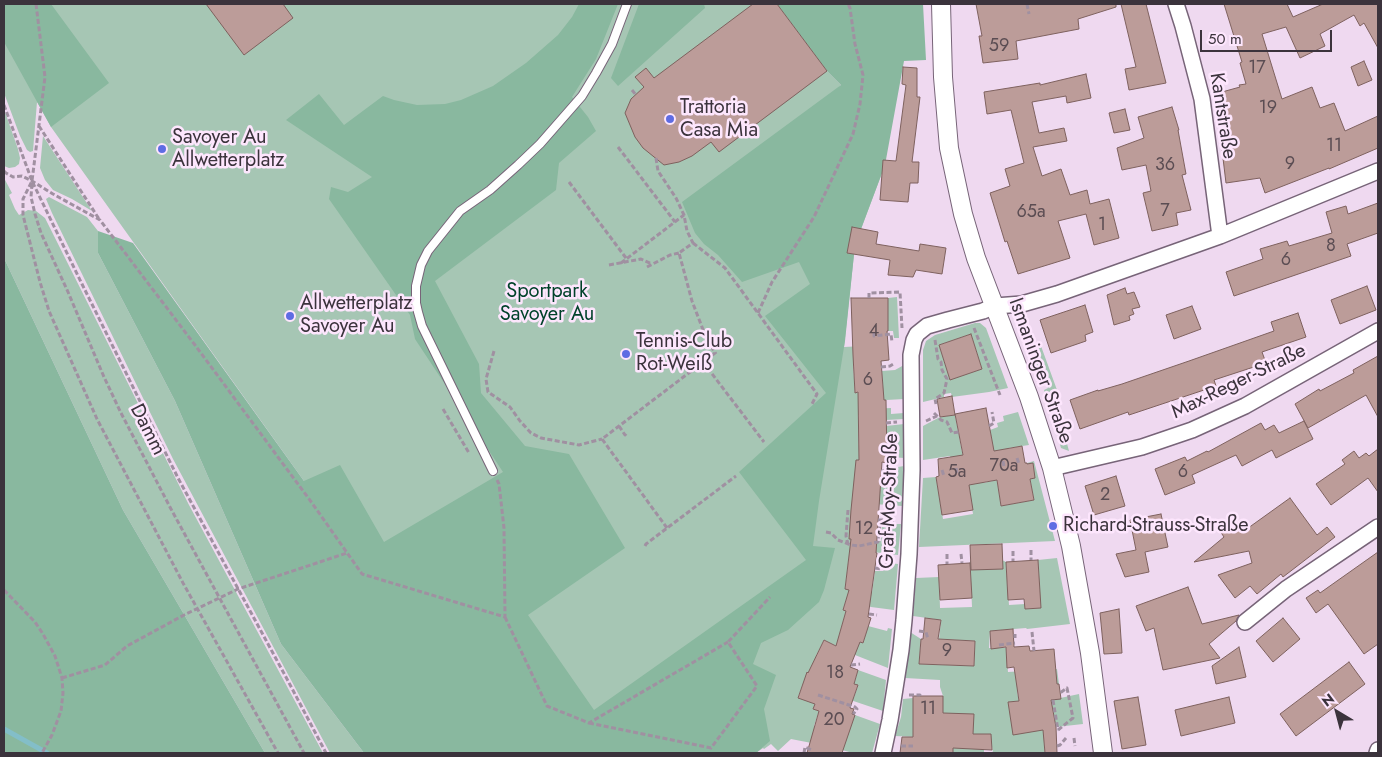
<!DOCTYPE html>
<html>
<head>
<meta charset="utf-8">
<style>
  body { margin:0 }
  #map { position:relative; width:1382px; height:757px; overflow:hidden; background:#efd9f0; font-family:Jost,sans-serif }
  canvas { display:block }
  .frame { position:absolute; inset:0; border:5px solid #3b333c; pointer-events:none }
  .north { position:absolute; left:1312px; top:687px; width:50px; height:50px; -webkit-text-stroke:4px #fde6fd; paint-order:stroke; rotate:323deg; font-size:14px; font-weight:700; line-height:20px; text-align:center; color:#3b333c }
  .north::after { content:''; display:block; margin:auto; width:18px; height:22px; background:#3b333c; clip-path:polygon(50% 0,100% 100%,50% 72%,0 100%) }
  .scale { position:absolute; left:1200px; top:30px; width:132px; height:22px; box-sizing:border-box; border:2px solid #3b333c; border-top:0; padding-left:6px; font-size:15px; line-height:18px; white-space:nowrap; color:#3b333c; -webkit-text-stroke:4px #fde6fd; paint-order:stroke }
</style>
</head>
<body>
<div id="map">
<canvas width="1382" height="757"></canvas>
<div class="frame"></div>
<div class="north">N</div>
<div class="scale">50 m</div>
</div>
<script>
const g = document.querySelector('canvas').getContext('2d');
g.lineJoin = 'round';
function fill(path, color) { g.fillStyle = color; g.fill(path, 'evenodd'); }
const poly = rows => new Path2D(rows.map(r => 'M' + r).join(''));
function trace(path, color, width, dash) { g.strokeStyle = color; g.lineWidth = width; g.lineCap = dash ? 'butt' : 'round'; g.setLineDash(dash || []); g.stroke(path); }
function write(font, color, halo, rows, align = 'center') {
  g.font = font + ' Jost,sans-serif'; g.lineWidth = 5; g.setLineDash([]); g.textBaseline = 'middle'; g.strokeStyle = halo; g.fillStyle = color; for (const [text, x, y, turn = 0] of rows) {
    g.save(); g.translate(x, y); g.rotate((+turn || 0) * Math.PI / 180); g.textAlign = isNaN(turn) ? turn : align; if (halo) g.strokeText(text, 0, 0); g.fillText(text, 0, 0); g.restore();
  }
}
const green = poly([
  [4,4,777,4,827,71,841,85,838,88,885,165,855,245,844,347,864,346,865,362,853,363,855,393,883,391,882,371,895,370,904,365,904,399,869,401,869,409,891,408,891,414,904,413,904,419,886,420,858,415,859,447,886,426,904,424,904,458,877,456,881,476,887,476,898,467,904,466,902,506,874,504,849,539,881,541,882,524,901,524,898,555,873,552,849,557,845,589,872,592,875,571,883,571,889,567,890,563,898,564,894,610,871,607,846,600,843,610,846,611,839,636,863,643,868,626,887,631,888,628,892,629,888,668,855,655,824,640,816,656,826,687,854,697,858,686,854,684,858,670,886,680,883,711,803,684,798,697,815,704,813,709,819,711,814,726,816,727,855,715,880,724,872,753,853,753,827,746,791,739,778,751,771,744,764,749,763,748,756,753,511,753,304,481,51,127,37,102,33,151,30,152,27,150,20,136,4,93],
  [4,109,18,149,20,158,19,164,15,167,9,168,4,166],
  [43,136,92,211,72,199,53,190,45,180,40,168],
  [4,178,12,193,9,195,15,209,19,215,28,210,36,211,45,218,189,505,323,753,265,753,123,510,4,258],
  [49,197,87,217,98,231,98,253,175,401,281,644,364,753,330,753,173,459,52,213,46,199],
  [897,297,899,338,894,338,893,331,888,331,888,298],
  [975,323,980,323,986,328,1008,388,989,392,952,397,951,393,944,394,944,397,923,402,923,350,926,341,935,335],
  [971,334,982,369,950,379,939,345],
  [1041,346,1057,390,1054,395,1069,451,1061,448,1044,390,1048,388,1043,376,1039,378,1030,352],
  [1018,412,1029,445,1009,448,995,458,990,430,998,427,997,423,1004,421,1003,416],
  [955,415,963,457,951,463,950,456,923,460,923,426,940,417],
  [1034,461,1055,541,919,547,923,478,936,477,943,519,973,514,967,475,981,473,983,483,997,480,1001,506,1034,500,1027,463],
  [1057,558,1070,624,1027,629,1026,628,990,631,989,648,1006,648,1008,672,1057,669,1059,684,1017,691,1019,701,1009,702,1051,700,1079,694,1083,724,1056,727,1044,735,1045,753,993,753,990,734,984,734,984,753,953,753,953,748,916,737,895,736,901,717,903,699,913,698,913,722,943,696,940,687,940,680,905,678,910,632,921,639,919,664,974,666,975,641,939,639,941,620,913,616,916,578,939,577,940,608,972,607,970,561,1002,560,1006,562,1009,605,1025,604,1025,609,1040,608,1038,560]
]);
const forest = poly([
  [4,4,51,4,109,83,51,127,4,42],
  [579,4,618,4,596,59,572,97,588,117,596,131,559,163,556,190,435,281,479,364,481,393,525,446,569,454,625,548,528,615,594,710,806,560,739,472,826,393,765,316,810,284,799,262,742,282,718,255,704,244,695,233,682,202,841,85,827,71,777,4,923,4,926,60,904,61,885,165,855,245,845,341,819,501,813,546,835,548,824,590,819,602,788,630,761,643,753,664,776,675,764,709,770,741,756,753,364,753,281,644,175,401,98,253,98,231,133,243,304,481,340,465,384,542,503,472,415,339,410,315,329,199,331,187,348,192,372,177,286,120,319,94,344,125,383,96,394,100,417,105,445,104,461,100,493,86,526,63,558,35,572,17],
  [639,4,704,4,705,8,618,86,611,78],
  [4,258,123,510,265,753,4,753]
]);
const stream = poly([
  [4,729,47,753]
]);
const building = poly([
  [206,4,283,4,293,18,244,55,206,4],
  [753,4,777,4,827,71,719,152,711,142,692,156,679,162,664,165,643,148,635,137,625,113,631,99,644,87,635,77,646,68,654,78,753,4],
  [976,4,1116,4,1116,7,1078,19,1079,29,1016,41,1018,59,983,63,979,36,982,36,976,4],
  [1121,4,1146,4,1166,83,1129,90,1125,69,1136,67,1121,4],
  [1224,4,1287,4,1293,17,1323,4,1378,4,1378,48,1364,23,1360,26,1354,15,1320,34,1325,46,1300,58,1286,27,1262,34,1282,99,1312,87,1320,108,1334,103,1345,131,1378,116,1378,148,1329,169,1329,168,1265,193,1260,178,1226,183,1222,150,1234,148,1222,92,1240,87,1239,85,1246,84,1240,63,1242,62,1224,4],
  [1364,61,1372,80,1358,86,1351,67,1364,61],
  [903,67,917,68,917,97,920,97,912,162,919,162,918,183,910,183,908,202,880,200,883,160,896,161,906,85,902,84,903,67],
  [1086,74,1091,98,1067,103,1066,96,1032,102,1039,133,1064,128,1067,141,1033,147,1042,176,1061,169,1070,195,1087,190,1090,204,1109,199,1119,238,1094,245,1086,214,1058,221,1070,258,1018,274,1007,241,1005,242,990,193,1010,186,1005,169,1024,163,1011,110,987,114,984,92,1040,83,1040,85,1086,74],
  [1172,107,1179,130,1178,130,1186,174,1182,175,1191,210,1176,213,1178,225,1152,231,1143,193,1151,191,1146,165,1122,170,1117,148,1144,138,1138,117,1172,107],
  [1125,109,1130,130,1114,133,1109,113,1125,109],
  [1378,203,1378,233,1347,244,1351,256,1234,296,1226,272,1263,259,1260,249,1287,241,1289,246,1332,233,1326,212,1346,206,1348,214,1378,203],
  [852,227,878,232,876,244,919,251,920,244,946,248,942,274,916,270,913,277,888,275,890,260,847,253,852,227],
  [1367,286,1376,310,1340,324,1331,300,1367,286],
  [1125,288,1127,294,1134,292,1140,307,1132,309,1134,314,1129,316,1130,320,1114,325,1107,295,1125,288],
  [851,298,888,298,888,331,887,331,889,360,881,361,884,400,886,400,887,463,882,462,876,553,877,553,868,617,871,618,863,643,860,642,850,667,858,670,854,684,858,685,850,708,854,709,852,714,855,715,842,753,807,753,819,711,813,709,815,704,798,698,807,672,808,673,824,640,836,646,846,611,843,610,849,590,845,589,851,539,849,539,851,510,856,460,859,460,858,392,855,393,853,355,851,298],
  [1085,305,1093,332,1085,335,1086,341,1051,353,1040,320,1085,305],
  [1192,306,1201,329,1174,339,1166,315,1192,306],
  [1298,313,1306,337,1262,352,1266,363,1214,380,1216,386,1129,415,1128,412,1080,429,1070,400,1098,390,1098,391,1122,384,1189,361,1274,331,1271,322,1298,313],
  [971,334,982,369,950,380,939,345,971,334],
  [1378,356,1378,417,1366,395,1308,428,1295,404,1319,389,1320,391,1354,373,1353,370,1378,356],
  [952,396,955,415,940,417,937,399,952,396],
  [986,408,994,451,1022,446,1025,463,1027,463,1027,464,1033,463,1035,478,1030,479,1034,500,1001,506,997,480,969,485,973,510,942,515,936,477,939,476,938,459,963,455,955,414,986,408],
  [1304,421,1313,439,1276,458,1272,450,1242,466,1236,455,1192,475,1195,483,1165,495,1155,469,1185,457,1187,461,1207,451,1208,452,1261,423,1265,430,1274,425,1279,433,1304,421],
  [1378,449,1378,492,1368,478,1331,505,1316,484,1345,464,1342,460,1354,451,1359,458,1366,453,1369,456,1378,449],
  [1116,476,1125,506,1094,515,1085,486,1116,476],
  [1290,498,1317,535,1327,527,1335,537,1283,577,1281,574,1257,594,1250,586,1235,598,1218,575,1252,563,1249,551,1194,562,1224,537,1220,531,1234,519,1244,531,1290,498],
  [1161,514,1168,547,1145,552,1149,572,1125,577,1116,554,1136,550,1130,520,1161,514],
  [1002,544,1003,569,971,570,970,545,1002,544],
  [1378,552,1378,644,1364,654,1328,604,1316,613,1306,598,1318,590,1320,593,1378,552],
  [1038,560,1041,608,1025,609,1024,599,1008,600,1006,562,1038,560],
  [970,563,972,598,940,600,938,565,970,563],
  [1188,587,1202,624,1239,615,1236,621,1209,644,1220,658,1163,670,1154,628,1146,631,1136,606,1188,587],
  [1119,609,1122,653,1104,654,1100,613,1119,609],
  [925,618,941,620,938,639,975,641,974,666,919,664,921,639,923,639,925,618],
  [1283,618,1300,639,1273,662,1256,641,1283,618],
  [1013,629,1014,647,1029,646,1030,651,1054,649,1057,684,1059,684,1061,699,1051,700,1056,727,1057,753,1045,753,1043,730,1013,735,1008,702,1019,701,1014,667,1007,668,1006,647,991,649,990,631,1013,629],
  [1239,647,1246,677,1216,684,1212,666,1239,647],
  [1349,662,1365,684,1296,736,1280,714,1349,662],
  [913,696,943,696,943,713,974,714,973,734,991,734,992,750,953,748,953,753,900,753,902,737,913,737,913,696],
  [1138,697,1146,745,1122,749,1114,701,1138,697],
  [1229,697,1235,723,1181,736,1175,710,1229,697]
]);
const path = poly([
  [36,4,45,77,32,181,23,199,23,215,40,282,49,311,97,419,183,583,278,753],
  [1027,4,1029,14],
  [632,90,636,95],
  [4,105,32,181,82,284,178,478,287,679,326,753],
  [39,126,99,219],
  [618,147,675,222],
  [656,158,658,171,676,198,684,215,687,231,693,243,679,253,692,301,707,340,716,354],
  [4,171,6,173,13,177,22,176,32,181,53,194,100,220,195,345,312,503,362,574,505,617,504,528,499,484,497,480],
  [569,182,626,258],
  [32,184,31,197,35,214,41,233,68,292,104,377,121,413,171,509,304,753],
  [693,243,725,268,763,320,817,394,811,406],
  [621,263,684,215],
  [609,265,641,259,652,264],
  [647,267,670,255,679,253],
  [869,298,869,293,900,292,902,328],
  [758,313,772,282,814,217,853,134,860,104,863,75,855,44,850,8,848,4],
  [974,328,1000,395],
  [874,332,874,336,891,334,892,342],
  [935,340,938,359,941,362,942,370,947,379,944,393,935,399,936,404],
  [494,351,486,379,488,392,510,407,520,421,531,433,541,438,579,445,602,439],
  [703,362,764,442],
  [881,367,890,366,895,363],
  [443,409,469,453],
  [934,413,941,420,947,422,952,433,959,432],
  [926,421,937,416],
  [886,423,897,422],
  [619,426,625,435,627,433],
  [989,426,994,423,992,412],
  [1017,458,1019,464],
  [1003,461,1004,467],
  [956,468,957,473],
  [942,470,944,476],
  [881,471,888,471,896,463],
  [848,510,846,536,848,544],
  [878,520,894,520],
  [890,520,890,509],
  [667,528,602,439,715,353],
  [826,532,831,533,838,540,851,545,859,546,878,542,880,524,885,520],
  [645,546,646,544,736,476],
  [1031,550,1031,560],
  [1013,551,1013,561],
  [947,554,947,564],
  [961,554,962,563],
  [875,568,882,569,886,567,887,558],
  [4,590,35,622,43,634,55,656,62,678,63,693,61,711,52,735,42,753],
  [869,614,877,615],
  [505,617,547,706,589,723,728,642],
  [919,631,926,632,928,639],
  [1032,632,1034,651],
  [1015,634,1015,638],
  [999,645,1015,643],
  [851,665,860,664],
  [62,678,105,665,127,646,184,615,238,589,347,553],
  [818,695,855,707,857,709,854,713,853,712],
  [909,695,920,695,920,696],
  [1053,700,1058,730],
  [589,723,711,748,757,686,728,642,770,597],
  [1058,730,1073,718,1067,688,1060,693],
  [1074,738,1075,746],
  [901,746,913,746],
  [1057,746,1060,745,1066,738],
  [804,753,805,747,812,750,812,751]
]);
const service = poly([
  [493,471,422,326,418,312,416,303,416,286,421,265,428,251,460,211,490,190,518,165,540,144,582,96,596,73,612,44,627,4]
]);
const minor = poly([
  [1176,4,1183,26,1202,99,1220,236],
  [1052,468,1142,447,1192,430,1245,406,1378,331],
  [1245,622,1286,589,1378,527],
  [883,753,890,720,901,650,904,620,909,554,912,470,911,355,914,340,917,334,927,326,948,320,983,311,995,306,1022,304,1057,294,1220,236,1378,171],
  [1377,753,1378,750]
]);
const tertiary = poly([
  [941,4,943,77,949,148,963,214,976,258,1029,397,1052,468,1071,546,1090,653,1103,753]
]);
const markers = [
  [670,119,5,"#5e6ce3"],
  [162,149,5,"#5e6ce3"],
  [290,316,5,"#5e6ce3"],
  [626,354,5,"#5e6ce3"],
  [1053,526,5,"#5e6ce3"]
];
const numberNames = [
  ["59",999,47],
  ["17",1257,69],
  ["19",1268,109],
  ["11",1334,147],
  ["9",1290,165],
  ["36",1165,166],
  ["7",1165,212],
  ["65a",1031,213],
  ["1",1102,226],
  ["8",1331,247],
  ["6",1286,261],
  ["4",874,332],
  ["6",868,381],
  ["70a",1004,467],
  ["5a",957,473],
  ["6",1183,473],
  ["2",1105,496],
  ["12",864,530],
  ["9",947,652],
  ["18",835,674],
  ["11",928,710],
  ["20",834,721]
];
const poiNames = [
  ["Trattoria",680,108],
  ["Casa Mia",680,131],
  ["Savoyer Au",172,138],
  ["Allwetterplatz",172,161],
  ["Allwetterplatz",300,304],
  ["Savoyer Au",300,327],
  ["Tennis-Club",636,342],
  ["Rot-Weiß",636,365],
  ["Richard-Strauss-Straße",1063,526]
];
const streetNames = [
  ["Kantstraße",1222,116,81],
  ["Ismaninger Straße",1040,371,70],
  ["Max-Reger-Straße",1239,382,-26],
  ["Damm",147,430,63],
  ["Graf-Moy-Straße",890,501,-88]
];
const parkNames = [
  ["Sportpark",547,292],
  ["Savoyer Au",547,315]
];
fill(green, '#a6c6b4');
fill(forest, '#89b89f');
trace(stream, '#83bec8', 5);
fill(building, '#bc9c99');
trace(building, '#7e615e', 1);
trace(service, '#776478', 10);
trace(minor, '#776478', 18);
trace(tertiary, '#776478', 20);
trace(path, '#a090a1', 3, [5, 2.5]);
trace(service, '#fff', 8);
trace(minor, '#fff', 15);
trace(tertiary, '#fff', 18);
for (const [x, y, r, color] of markers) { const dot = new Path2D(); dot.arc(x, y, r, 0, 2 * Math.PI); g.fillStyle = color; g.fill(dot); trace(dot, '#fde6fd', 2); }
write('18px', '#5b4d53', null, numberNames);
write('20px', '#3b333c', '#fde6fd', poiNames, 'left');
write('20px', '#3b333c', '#fde6fd', streetNames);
write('20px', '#01422a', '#fde6fd', parkNames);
</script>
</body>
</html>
